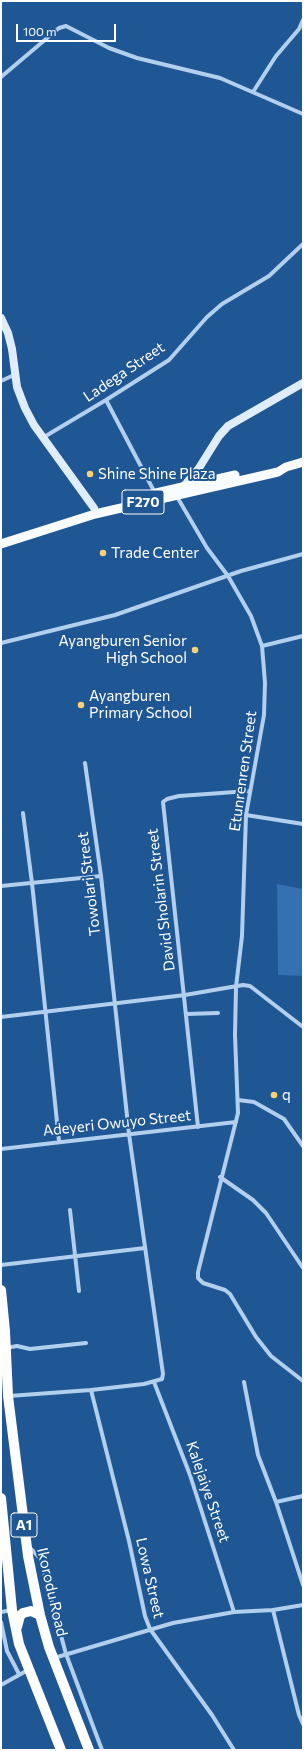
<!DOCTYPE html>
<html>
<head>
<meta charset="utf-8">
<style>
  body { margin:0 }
  #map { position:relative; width:304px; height:1751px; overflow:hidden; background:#1f5694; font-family:Commissioner,sans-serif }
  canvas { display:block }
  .frame { position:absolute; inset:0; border:2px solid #fff; pointer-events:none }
  .scale { position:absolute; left:16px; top:24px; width:100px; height:18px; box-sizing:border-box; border:2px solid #fff; border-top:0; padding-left:5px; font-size:12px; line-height:14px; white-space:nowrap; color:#fff; -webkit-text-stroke:3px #1f5694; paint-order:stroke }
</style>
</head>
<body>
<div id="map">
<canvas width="304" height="1751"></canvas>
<div class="frame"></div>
<div class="scale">100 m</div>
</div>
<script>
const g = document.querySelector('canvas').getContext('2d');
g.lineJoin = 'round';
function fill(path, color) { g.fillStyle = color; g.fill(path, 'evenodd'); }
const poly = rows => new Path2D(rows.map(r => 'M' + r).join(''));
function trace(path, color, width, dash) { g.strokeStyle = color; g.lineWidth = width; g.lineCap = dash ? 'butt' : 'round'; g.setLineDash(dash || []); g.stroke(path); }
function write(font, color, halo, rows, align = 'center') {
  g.font = font + ' Commissioner,sans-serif'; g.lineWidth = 4; g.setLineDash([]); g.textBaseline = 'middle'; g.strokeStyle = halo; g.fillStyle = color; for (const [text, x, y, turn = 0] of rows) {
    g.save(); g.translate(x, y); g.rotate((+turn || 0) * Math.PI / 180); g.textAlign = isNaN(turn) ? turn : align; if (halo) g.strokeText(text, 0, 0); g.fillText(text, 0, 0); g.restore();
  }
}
const green = poly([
  [277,884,303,889,303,976,278,975]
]);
const street = poly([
  [1,77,59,28,66,26,109,48,137,58,220,78,303,114],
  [253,92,276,56,299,29,303,20],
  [1,381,14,375],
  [106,400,155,493],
  [44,437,106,400,169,360,207,317,222,304,269,276,303,244],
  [176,495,207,548,228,576,251,616,262,646,265,683,264,715,246,815,242,936,236,987,235,1035,238,1113,198,1272,198,1278,203,1283,225,1290,230,1294,256,1337,271,1356,303,1381],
  [1,643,115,615,241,571,303,554],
  [262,646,303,636],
  [23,813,32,883,59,1141],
  [246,815,303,824],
  [1,886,101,876],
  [187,1014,218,1013],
  [1,1017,185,995,243,985,250,986,303,1027],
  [238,1100,254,1102,284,1119,303,1146],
  [198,1127,163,802,167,799,179,796,249,791],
  [1,1149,236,1122],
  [220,1177,253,1200,266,1213,303,1268],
  [70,1210,79,1291],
  [1,1265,145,1248],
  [6,1348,17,1346,30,1349,86,1343],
  [154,1382,190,1475,234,1612],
  [244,1382,258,1455,276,1502,303,1585],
  [91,1390,129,1541,145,1616,150,1629,212,1715,234,1750],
  [9,1396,91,1390,144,1384,162,1379,163,1374,129,1134,101,876,85,763],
  [276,1502,303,1496],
  [29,1547,40,1558,66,1654,102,1750],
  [273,1610,299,1715,303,1724],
  [1,1612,12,1610],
  [1,1622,7,1651,19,1674],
  [54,1658,173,1623,234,1612,273,1610,303,1605],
  [1,1685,28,1670]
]);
const secondary = poly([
  [1,318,8,333,12,349,17,387,25,408,34,425,94,508],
  [183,487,199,468,219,436,228,426,303,383]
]);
const primary = poly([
  [156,493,235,475],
  [1,544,95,514,278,472,286,467,303,462]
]);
const highway = poly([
  [1,1290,5,1331,8,1396,28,1556,40,1615,49,1647,89,1750],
  [1,1498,12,1610,19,1644,61,1750],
  [17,1627,20,1616,23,1613,31,1611,40,1615]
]);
const markers = [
  [90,474,4,"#fcd072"],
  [103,553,4,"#fcd072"],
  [195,650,4,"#fcd072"],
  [81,705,4,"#fcd072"],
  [274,1095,4,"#fcd072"]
];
const shields = [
  [143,502,42],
  [24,1525,26]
];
const shieldNames = [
  ["F270",143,502],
  ["A1",24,1525]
];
const streetNames = [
  ["Ladega Street",124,372,-34],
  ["Etunrenren Street",243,771,-82],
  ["Towolari Street",89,884,-97],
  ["David Sholarin Street",161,900,-97],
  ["Adeyeri Owuyo Street",117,1123,-6],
  ["Kalejaiye Street",208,1492,71],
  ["Lowa Street",150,1578,77],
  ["Ikorodu Road",52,1592,77]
];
const poiNames = [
  ["Shine Shine Plaza",98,474],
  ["Trade Center",111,553],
  ["Ayangburen Senior",187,641,"right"],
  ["High School",187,658,"right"],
  ["Ayangburen",89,696],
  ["Primary School",89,713],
  ["q",282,1095]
];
fill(green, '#3470b2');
trace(street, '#b2cfee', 4);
trace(secondary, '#dfecfa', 8);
trace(primary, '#f9fcff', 9);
trace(highway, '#fff', 10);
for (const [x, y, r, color] of markers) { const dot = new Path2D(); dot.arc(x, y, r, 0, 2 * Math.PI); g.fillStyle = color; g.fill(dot); trace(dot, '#1f5694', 1.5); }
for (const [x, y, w] of shields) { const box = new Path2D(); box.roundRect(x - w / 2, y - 12, w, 24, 3); g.fillStyle = '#1f5694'; g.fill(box); trace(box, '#fff', 1); }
write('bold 14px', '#fff', null, shieldNames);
write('15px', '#fff', '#1f5694', streetNames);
write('15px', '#fff', '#1f5694', poiNames, 'left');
</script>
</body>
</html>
